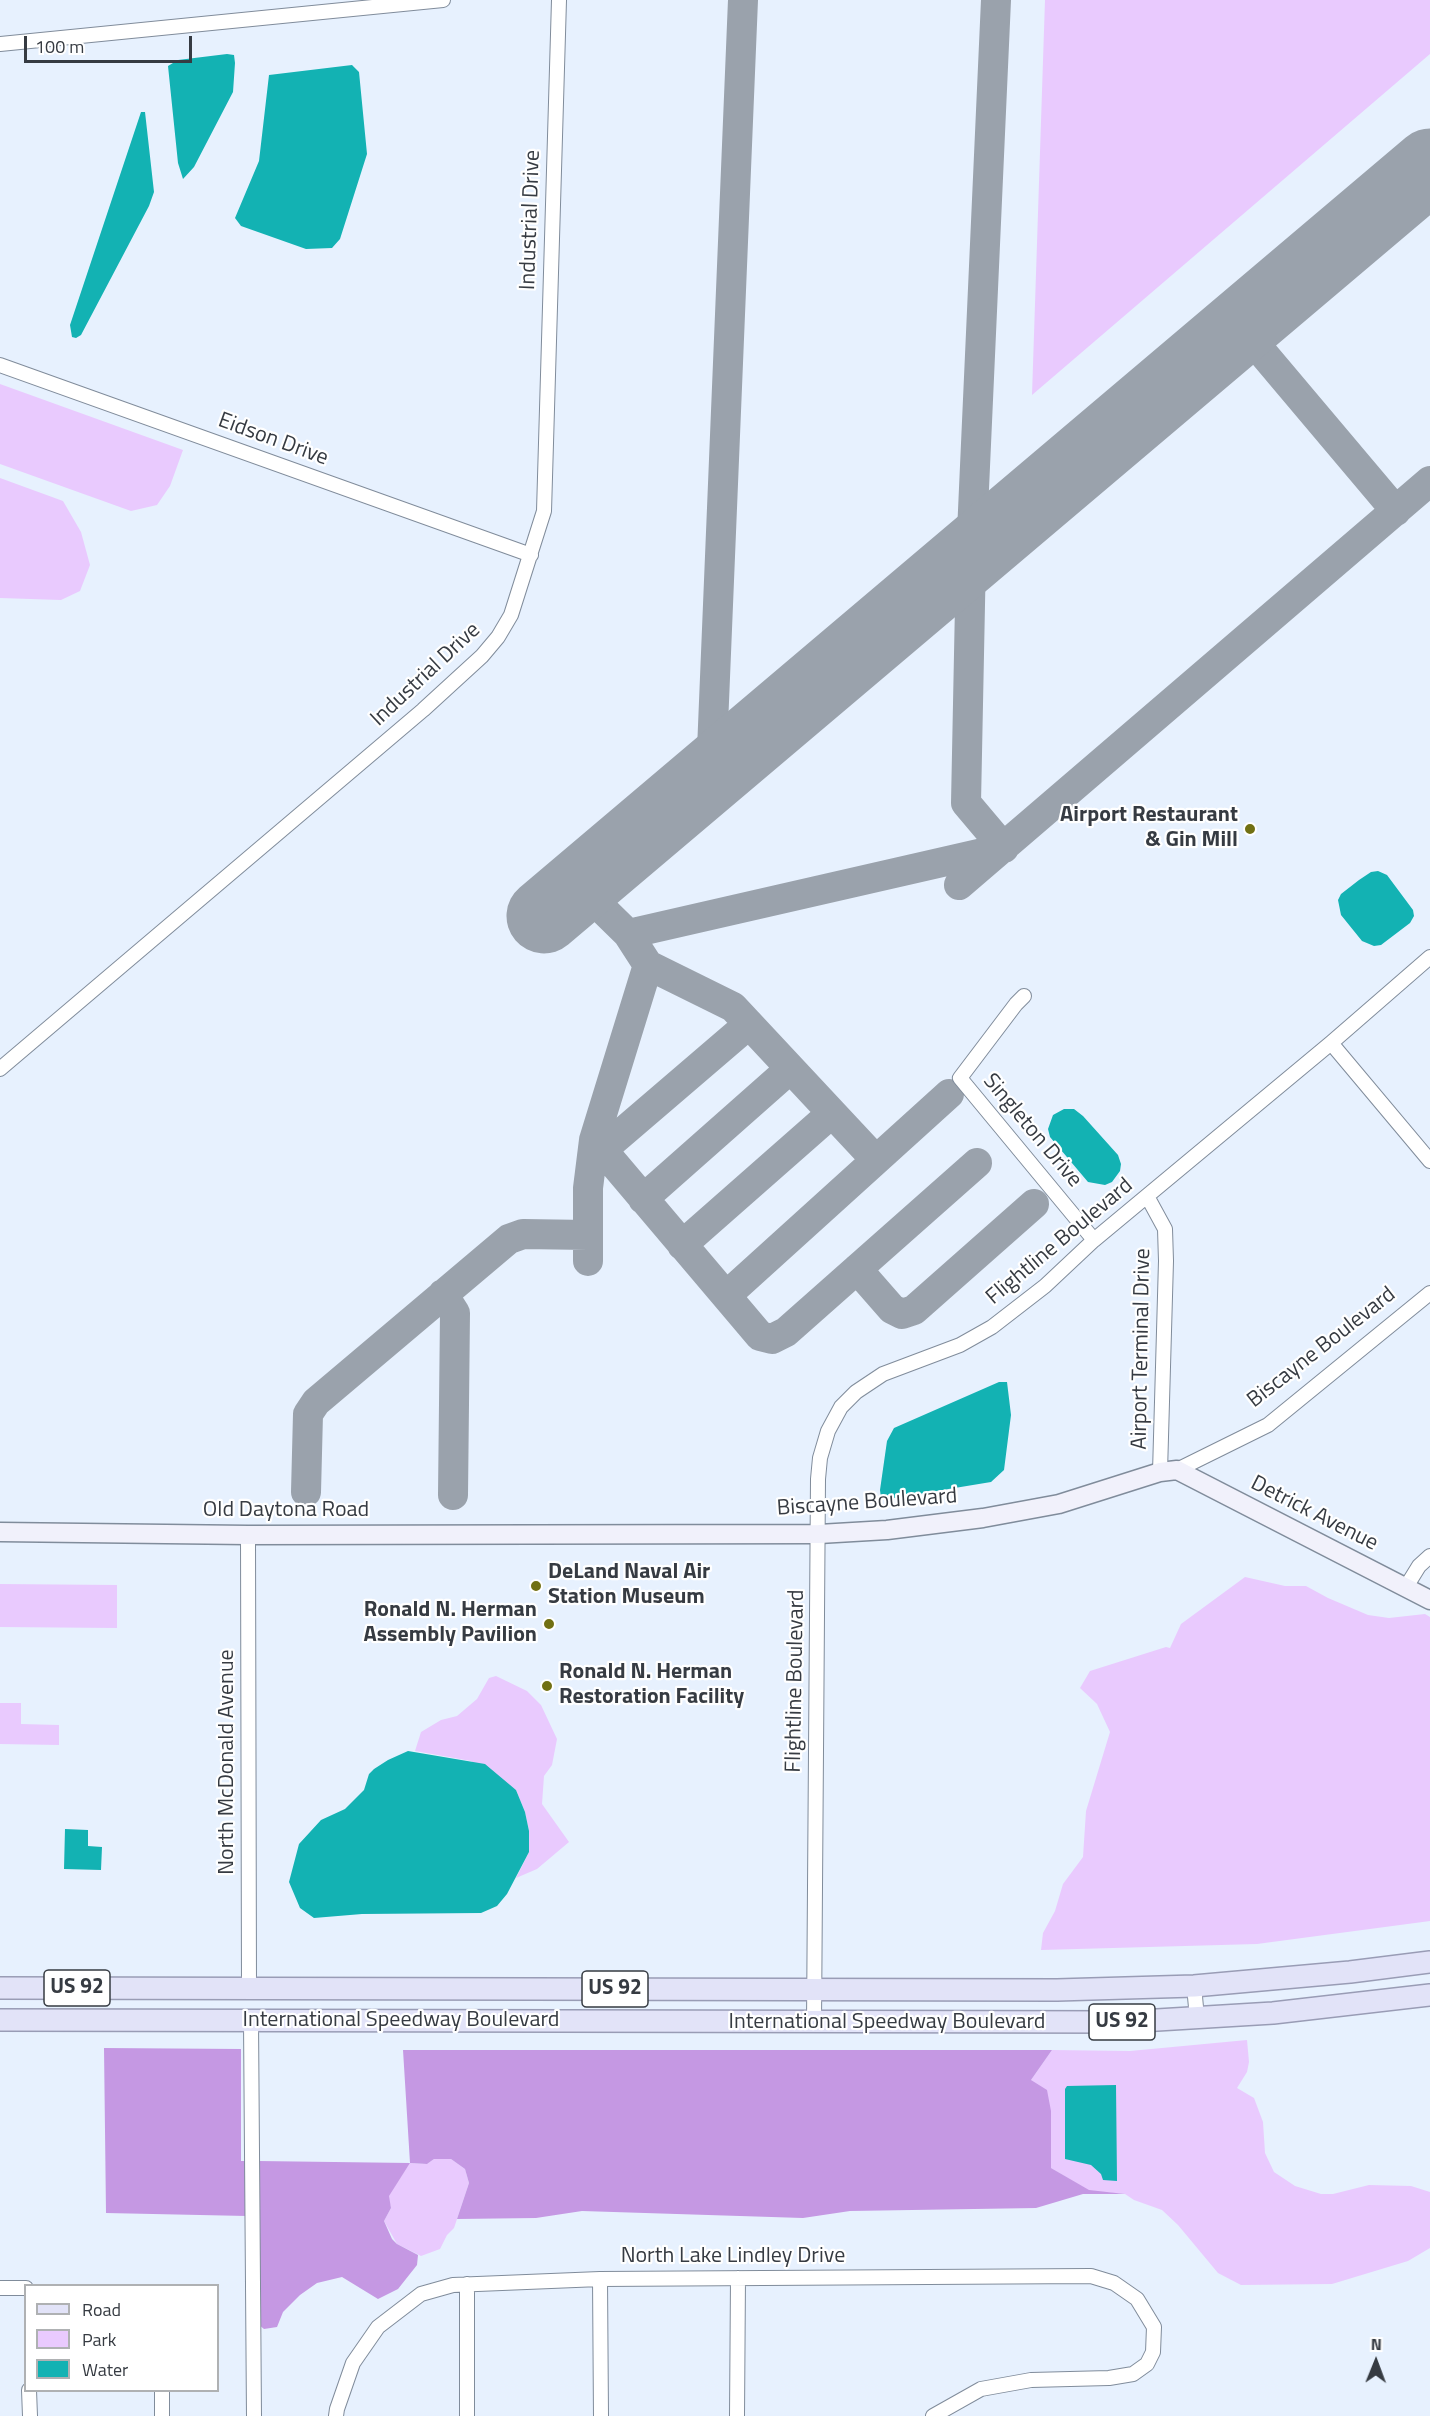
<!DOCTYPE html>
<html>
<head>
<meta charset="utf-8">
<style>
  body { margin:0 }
  #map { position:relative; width:1430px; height:2416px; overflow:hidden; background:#e7f1fe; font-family:"Titillium Web",sans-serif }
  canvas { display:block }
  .legend { position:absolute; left:24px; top:2284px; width:195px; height:108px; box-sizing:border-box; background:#fff; border:2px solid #afb1b3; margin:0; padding:8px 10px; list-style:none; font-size:18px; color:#363b42 }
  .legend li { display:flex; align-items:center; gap:12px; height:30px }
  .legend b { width:30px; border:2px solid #afb1b3 }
  .north { position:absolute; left:1346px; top:2332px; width:60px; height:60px; -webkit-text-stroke:4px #fff; paint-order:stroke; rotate:1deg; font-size:16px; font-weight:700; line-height:24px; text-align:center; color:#363b42 }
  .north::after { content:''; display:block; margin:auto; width:21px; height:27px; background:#363b42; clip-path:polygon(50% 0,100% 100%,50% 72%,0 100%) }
  .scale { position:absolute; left:24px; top:36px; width:168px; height:27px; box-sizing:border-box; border:3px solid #363b42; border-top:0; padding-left:8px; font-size:18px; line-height:21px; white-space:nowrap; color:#363b42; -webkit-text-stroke:4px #fff; paint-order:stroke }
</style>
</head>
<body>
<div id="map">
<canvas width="1430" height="2416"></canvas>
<ul class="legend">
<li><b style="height:8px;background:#e2e3f8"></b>Road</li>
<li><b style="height:16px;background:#e9cafe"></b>Park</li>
<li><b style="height:16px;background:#13b2b3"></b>Water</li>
</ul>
<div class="north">N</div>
<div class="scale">100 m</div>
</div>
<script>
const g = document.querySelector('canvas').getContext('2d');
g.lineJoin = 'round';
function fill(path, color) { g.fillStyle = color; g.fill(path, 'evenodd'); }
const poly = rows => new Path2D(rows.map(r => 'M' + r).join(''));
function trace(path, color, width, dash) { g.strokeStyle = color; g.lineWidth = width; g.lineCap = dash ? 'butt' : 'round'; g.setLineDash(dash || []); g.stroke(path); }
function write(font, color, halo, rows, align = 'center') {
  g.font = font + ' "Titillium Web",sans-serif'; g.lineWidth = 4.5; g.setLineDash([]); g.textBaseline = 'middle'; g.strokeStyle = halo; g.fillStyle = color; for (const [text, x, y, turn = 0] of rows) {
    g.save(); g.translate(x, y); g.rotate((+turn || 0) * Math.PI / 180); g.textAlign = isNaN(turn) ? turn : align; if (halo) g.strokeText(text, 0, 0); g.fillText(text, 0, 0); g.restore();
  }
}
const green = poly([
  [1045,0,1430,0,1430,54,1032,395],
  [0,384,183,450,170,486,157,505,131,511,0,464],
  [0,478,63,501,81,532,90,565,80,591,61,600,0,598],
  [1245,1577,1285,1586,1306,1586,1328,1598,1368,1615,1389,1618,1425,1614,1430,1617,1430,1921,1257,1944,1041,1950,1043,1933,1055,1911,1063,1884,1083,1857,1086,1811,1110,1732,1097,1704,1080,1688,1090,1671,1166,1647,1170,1648,1181,1624],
  [0,1584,117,1585,117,1628,0,1627],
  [496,1676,527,1691,541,1705,557,1739,552,1765,544,1776,542,1804,569,1842,537,1869,516,1878,529,1852,529,1831,525,1812,516,1790,471,1761,415,1751,421,1732,441,1720,457,1716,477,1699,489,1678],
  [0,1703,21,1703,21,1724,59,1725,59,1745,0,1744],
  [1247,2040,1249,2062,1247,2072,1237,2088,1254,2098,1263,2122,1265,2153,1274,2172,1295,2186,1321,2194,1333,2194,1369,2185,1411,2186,1430,2192,1430,2248,1408,2261,1332,2284,1241,2285,1218,2273,1178,2225,1162,2210,1134,2200,1125,2194,1089,2191,1051,2168,1031,2080,1052,2050,1130,2051],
  [434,2159,451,2159,465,2169,469,2183,454,2228,447,2235,440,2249,421,2256,397,2244,384,2221,391,2208,388,2196,410,2163,427,2164]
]);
const forest = poly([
  [104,2048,241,2049,241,2161,246,2161,247,2216,106,2213],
  [403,2050,1052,2050,1031,2080,1047,2090,1051,2111,1051,2168,1089,2190,1125,2194,1083,2194,1036,2208,850,2211,803,2218,582,2211,536,2218,457,2219,469,2183,465,2169,451,2159,434,2159,427,2164,410,2163,389,2196,391,2208,384,2221,392,2239,397,2244,418,2255,417,2265,398,2289,378,2299,342,2277,317,2283,300,2295,283,2312,277,2327,264,2329,259,2325,258,2161,410,2163]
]);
const water = poly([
  [227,54,234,55,235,63,233,92,194,167,183,179,178,163,168,66,178,60],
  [352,65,359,72,367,154,340,239,332,248,306,249,241,226,235,218,259,161,269,75],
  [141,112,145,112,154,192,149,206,81,335,76,338,72,337,70,325],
  [1378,871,1387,875,1413,910,1414,916,1410,923,1381,945,1374,946,1362,941,1341,915,1338,900,1341,894,1359,880,1371,872],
  [1064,1109,1074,1109,1083,1116,1118,1155,1121,1164,1120,1171,1112,1182,1105,1185,1088,1182,1050,1137,1048,1129,1053,1115],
  [999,1382,1007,1382,1011,1415,1004,1470,991,1482,894,1498,881,1498,880,1490,887,1441,894,1428],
  [408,1751,485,1764,516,1790,525,1812,529,1831,529,1852,507,1894,497,1906,481,1913,362,1914,314,1918,300,1908,289,1882,299,1844,321,1820,345,1809,364,1790,369,1774,374,1769,388,1760],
  [65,1829,88,1830,88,1846,102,1847,101,1870,64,1869],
  [1116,2085,1117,2181,1103,2180,1101,2174,1091,2165,1065,2159,1065,2089,1067,2086]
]);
const taxiway = poly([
  [1240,326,1396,511],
  [711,774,743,0],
  [959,885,1430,481],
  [579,886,628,934,1004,848,966,803,971,555,996,0],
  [648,965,733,1007,875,1159],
  [594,1140,760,1336,772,1339,786,1332,977,1163],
  [602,1150,749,1024],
  [643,1199,790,1069],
  [682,1245,832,1113],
  [588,1261,588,1188,594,1140,648,965,628,934],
  [857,1269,892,1309,902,1314,914,1310,1034,1204],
  [443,1294,455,1313,453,1495],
  [727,1295,949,1094],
  [306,1492,308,1414,316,1402,509,1239,523,1234,588,1235]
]);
const runway = poly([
  [544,916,1430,166]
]);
const street = poly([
  [0,44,443,0],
  [0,365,531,555],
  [1024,996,1016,1004,960,1078,1094,1240],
  [1331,1043,1430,1161],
  [0,1069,423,710,482,656,498,637,511,615,544,511,559,0],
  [1147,1196,1165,1229,1166,1261,1160,1472],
  [1177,1470,1268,1425,1430,1293],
  [248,1535,249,1989],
  [1406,1587,1419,1566,1430,1556],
  [1194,1986,1197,2018],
  [251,2021,254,2416],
  [814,2022,818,1479,820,1458,828,1431,841,1407,856,1392,883,1374,960,1345,992,1327,1045,1286,1094,1240,1331,1043,1430,957],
  [600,2279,601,2416],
  [467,2284,467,2416],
  [0,2288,26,2288],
  [29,2390,30,2416],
  [162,2390,162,2416],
  [336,2416,337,2409,353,2363,378,2327,421,2294,453,2285,600,2279,1091,2276,1114,2283,1137,2299,1154,2327,1153,2352,1147,2364,1133,2374,1109,2378,1031,2380,981,2389,933,2416],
  [737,2416,738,2278]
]);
const secondary = poly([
  [0,1532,248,1535,819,1534,887,1530,983,1518,1059,1504,1160,1472,1177,1470,1430,1600]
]);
const primary = poly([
  [0,1988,1057,1990,1194,1986,1350,1972,1430,1962],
  [0,2020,1124,2022,1273,2013,1430,1995]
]);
const markers = [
  [1250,829,6,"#717013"],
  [536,1586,6,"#717013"],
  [549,1624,6,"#717013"],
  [547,1686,6,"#717013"]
];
const shields = [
  [77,1988,66],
  [615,1989,66],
  [1122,2022,66]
];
const shieldNames = [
  ["US 92",77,1988],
  ["US 92",615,1989],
  ["US 92",1122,2022]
];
const streetNames = [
  ["Industrial Drive",531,220,-88],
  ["Eidson Drive",273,440,20],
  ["Industrial Drive",426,675,-43],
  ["Singleton Drive",1032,1131,50],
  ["Flightline Boulevard",1060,1242,-40],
  ["Biscayne Boulevard",1322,1348,-38],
  ["Airport Terminal Drive",1142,1349,-89],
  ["Biscayne Boulevard",867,1503,-4],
  ["Old Daytona Road",286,1511],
  ["Detrick Avenue",1314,1514,27],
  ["Flightline Boulevard",796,1681,-89],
  ["North McDonald Avenue",228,1762,-90],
  ["International Speedway Boulevard",401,2021],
  ["International Speedway Boulevard",887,2023],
  ["North Lake Lindley Drive",733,2257]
];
const poiNames = [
  ["Airport Restaurant",1238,816],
  ["& Gin Mill",1238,841],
  ["DeLand Naval Air",548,1573,"left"],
  ["Station Museum",548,1598,"left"],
  ["Ronald N. Herman",537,1611],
  ["Assembly Pavilion",537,1636],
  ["Ronald N. Herman",559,1673,"left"],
  ["Restoration Facility",559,1698,"left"]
];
fill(green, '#e9cafe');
fill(forest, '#c598e3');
fill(water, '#13b2b3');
trace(taxiway, '#9aa2ac', 30);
trace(runway, '#9aa2ac', 75);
trace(street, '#808c9b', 16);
trace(secondary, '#808c9b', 21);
trace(primary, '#999cb5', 24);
trace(street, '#fff', 14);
trace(secondary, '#f1f1fb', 18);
trace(primary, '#e2e3f8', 21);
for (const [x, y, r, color] of markers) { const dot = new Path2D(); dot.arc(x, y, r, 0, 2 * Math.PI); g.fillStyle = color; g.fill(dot); trace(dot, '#fff', 2); }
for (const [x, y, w] of shields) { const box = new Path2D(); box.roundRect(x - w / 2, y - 18, w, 36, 4.5); g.fillStyle = '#fff'; g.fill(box); trace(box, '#363b42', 1.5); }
write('bold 21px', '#363b42', null, shieldNames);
write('22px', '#363b42', '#fff', streetNames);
write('bold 22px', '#363b42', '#fff', poiNames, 'right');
</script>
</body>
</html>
